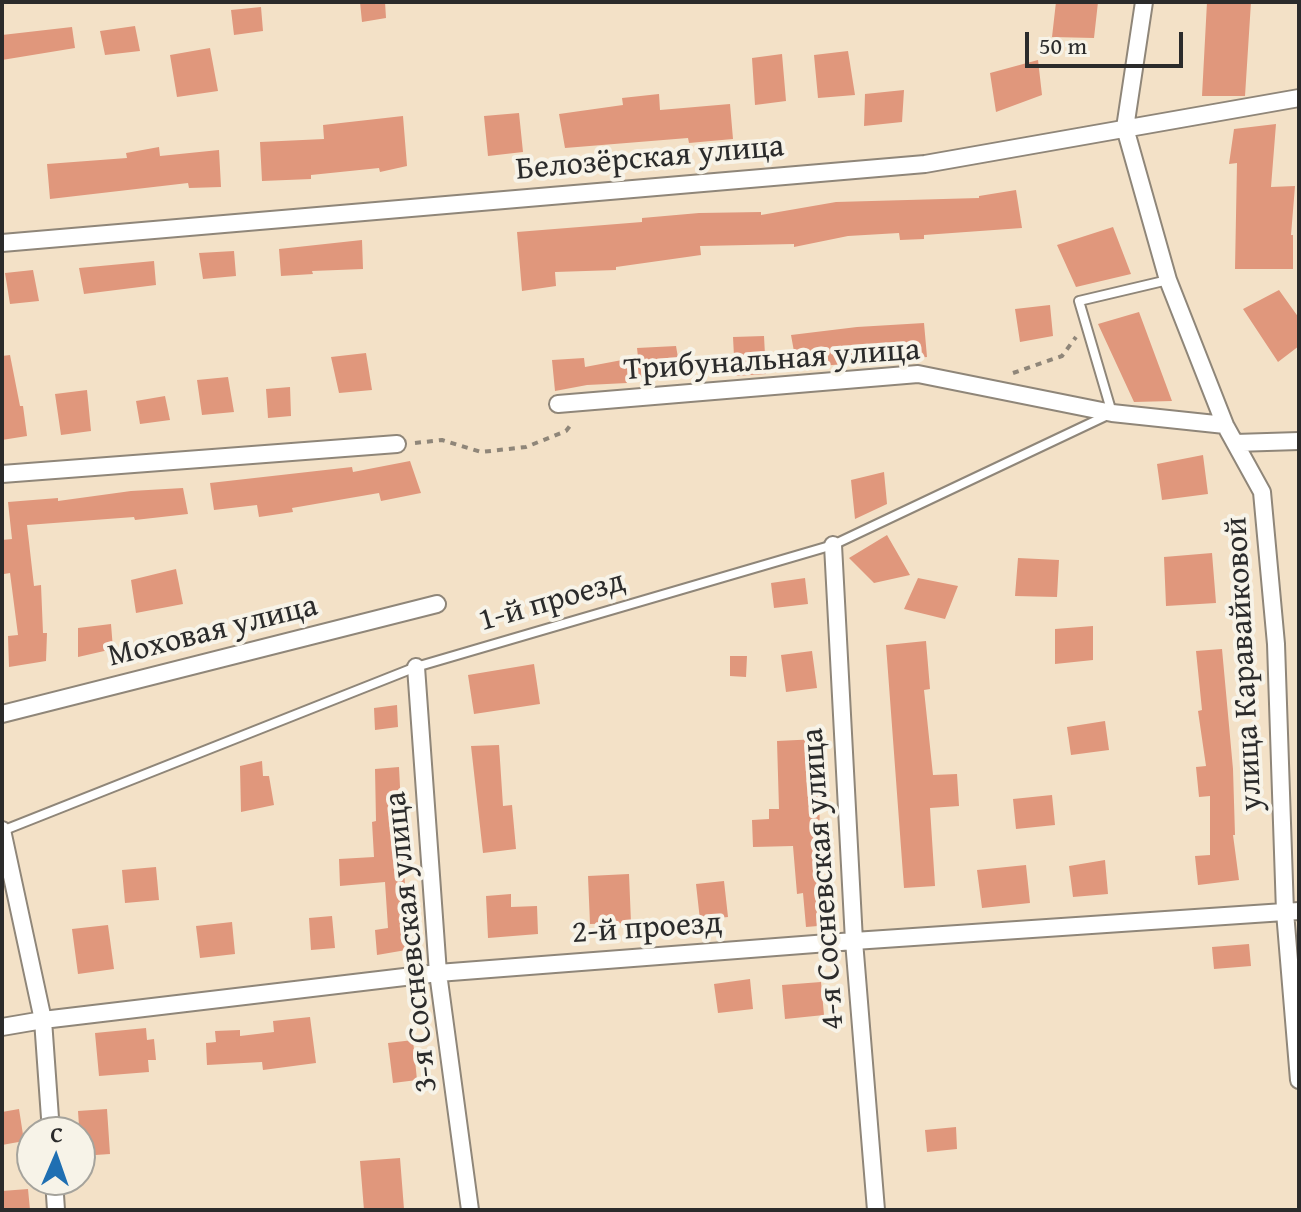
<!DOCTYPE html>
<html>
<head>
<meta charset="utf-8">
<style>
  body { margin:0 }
  #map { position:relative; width:1301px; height:1212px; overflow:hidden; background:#f3e1c7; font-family:"Gentium Book Plus",serif }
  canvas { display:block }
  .frame { position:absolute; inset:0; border:4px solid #2b2b2b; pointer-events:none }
  .north { position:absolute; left:16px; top:1116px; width:80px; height:80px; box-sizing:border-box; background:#f7f3e8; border:2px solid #a5a39c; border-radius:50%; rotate:2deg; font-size:22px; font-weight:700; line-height:32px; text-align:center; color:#2b2b2b }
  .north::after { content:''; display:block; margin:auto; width:28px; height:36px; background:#1f6fb2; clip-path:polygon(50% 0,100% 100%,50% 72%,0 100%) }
  .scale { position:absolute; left:1025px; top:32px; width:158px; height:36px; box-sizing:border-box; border:4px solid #2b2b2b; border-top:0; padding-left:10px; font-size:24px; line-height:28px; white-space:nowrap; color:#2b2b2b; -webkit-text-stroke:6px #f7f3e8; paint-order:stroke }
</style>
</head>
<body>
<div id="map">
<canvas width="1301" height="1212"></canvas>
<div class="frame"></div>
<div class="north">С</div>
<div class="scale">50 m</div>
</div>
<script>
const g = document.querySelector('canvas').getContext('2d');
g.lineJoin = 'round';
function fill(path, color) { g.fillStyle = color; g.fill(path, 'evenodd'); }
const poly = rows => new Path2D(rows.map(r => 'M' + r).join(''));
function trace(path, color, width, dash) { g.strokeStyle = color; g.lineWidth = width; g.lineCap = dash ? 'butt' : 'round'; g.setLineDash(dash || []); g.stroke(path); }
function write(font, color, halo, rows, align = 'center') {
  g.font = font + ' "Gentium Book Plus",serif'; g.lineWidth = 8; g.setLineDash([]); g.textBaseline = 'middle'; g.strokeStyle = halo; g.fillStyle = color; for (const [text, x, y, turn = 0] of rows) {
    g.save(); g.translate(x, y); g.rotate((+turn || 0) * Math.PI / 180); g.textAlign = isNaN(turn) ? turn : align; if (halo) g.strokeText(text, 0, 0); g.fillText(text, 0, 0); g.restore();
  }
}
const building = poly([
  [360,2,385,2,386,18,362,22],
  [1056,2,1098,2,1094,38,1052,37],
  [1207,2,1251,2,1245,96,1202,96],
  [261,7,263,31,234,35,231,10],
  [135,26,140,51,105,55,100,31],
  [72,27,75,48,2,60,2,35],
  [210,48,218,91,177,97,170,55],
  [848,51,855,95,818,98,814,55],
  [782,54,786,101,755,105,752,58],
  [1038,60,1042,95,996,112,990,73],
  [904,90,902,122,864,126,865,94],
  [659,94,660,110,730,104,733,139,689,143,688,138,565,148,559,114,623,105,622,98],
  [519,113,523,152,488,156,484,116],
  [403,116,407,166,380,172,379,168,311,175,311,179,262,181,260,142,324,139,323,125],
  [1276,124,1271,187,1295,186,1291,235,1293,235,1293,269,1235,269,1237,163,1229,164,1234,129],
  [159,147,160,156,219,150,221,187,189,188,188,183,50,199,47,164,127,158,126,153],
  [1016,190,1022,228,924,235,924,239,900,240,899,233,848,236,794,247,794,244,700,246,701,255,616,267,616,270,555,272,556,286,522,291,517,232,642,222,642,218,699,213,761,212,761,215,836,202,979,198,979,196],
  [1113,227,1131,274,1076,287,1057,245],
  [362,240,363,269,312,271,313,274,281,276,279,249],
  [234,251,236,276,203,279,199,253],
  [154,261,156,285,84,294,79,268],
  [33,270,39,301,10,304,5,273],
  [1279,290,1299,318,1299,346,1278,362,1243,309],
  [1050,305,1053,336,1020,342,1015,309],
  [1139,312,1172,401,1134,402,1098,324],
  [924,323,927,357,797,368,791,335,857,327],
  [764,336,766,374,735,376,733,337],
  [676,346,681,375,626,378,627,383,587,385,555,391,552,360,584,358,585,367,638,357,637,348],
  [366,353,372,390,339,393,331,357],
  [10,355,20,406,23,406,27,436,2,440,2,356],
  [228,377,234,412,202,415,197,380],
  [290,387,291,416,268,418,266,389],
  [87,390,91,431,61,435,55,394],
  [165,396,170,420,140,424,136,401],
  [1203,455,1208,494,1162,500,1157,464],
  [410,461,421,493,381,501,379,493,292,508,293,512,259,517,257,505,214,510,210,483,352,467,353,472],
  [884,472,887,504,855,519,851,480],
  [183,488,188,514,135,520,134,517,27,525,34,586,41,585,43,633,47,633,46,661,9,667,8,636,18,635,10,573,4,574,2,540,12,539,8,502,58,498,58,501,131,491],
  [887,535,910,575,874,583,849,558],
  [1212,553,1216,603,1166,606,1164,557],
  [1018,558,1059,560,1057,597,1015,596],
  [176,569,183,604,136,613,131,580],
  [805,578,808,604,774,608,771,583],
  [918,578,958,586,945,619,904,609],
  [111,624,113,649,78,657,78,628],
  [1093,626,1093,660,1055,664,1055,629],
  [926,641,930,689,924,690,933,775,957,774,959,806,930,808,935,886,904,888,886,645],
  [1222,649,1233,769,1235,835,1233,835,1239,880,1198,885,1195,856,1210,855,1210,796,1199,797,1196,767,1206,766,1198,711,1202,710,1196,651],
  [812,651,817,688,786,692,781,655],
  [730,656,747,656,746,677,730,676],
  [534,664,540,704,474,714,468,675],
  [397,705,398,727,375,730,374,708],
  [1105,721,1109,750,1071,755,1067,727],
  [818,739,820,837,825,901,828,900,830,925,806,927,803,893,797,894,793,846,753,847,752,820,769,819,769,809,779,809,777,741],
  [499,745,503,806,512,805,516,849,483,853,471,746],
  [262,761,263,776,269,776,274,805,241,812,240,766],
  [399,767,405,886,410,885,410,918,408,918,412,949,377,955,375,930,388,928,385,882,340,886,339,859,374,857,372,822,376,821,375,769],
  [1052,795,1055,825,1016,829,1013,799],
  [1105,860,1108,894,1073,897,1069,866],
  [1026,865,1030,903,982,908,977,870],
  [156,867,159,900,125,903,122,870],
  [629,874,631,923,590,924,588,876],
  [724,881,728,917,700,920,696,884],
  [511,894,511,907,537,906,538,934,488,938,486,896],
  [332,916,335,948,311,950,309,918],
  [232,922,235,954,200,958,196,926],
  [108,925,114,969,78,974,72,929],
  [1249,944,1251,966,1214,969,1212,947],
  [750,979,753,1009,718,1013,714,984],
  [821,982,824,1015,785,1019,782,985],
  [310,1017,316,1063,263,1070,262,1062,207,1065,206,1043,216,1042,215,1031,240,1030,240,1036,274,1032,273,1021],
  [146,1028,147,1040,154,1039,156,1060,148,1060,149,1072,99,1076,95,1033],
  [413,1040,417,1080,393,1083,388,1043],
  [19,1109,24,1141,2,1145,2,1112],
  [107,1109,110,1154,81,1156,78,1111],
  [956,1127,957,1149,927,1152,925,1130],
  [400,1158,404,1209,364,1210,360,1161],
  [28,1189,30,1210,2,1210,2,1191]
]);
const path = poly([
  [1013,373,1062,356,1076,337],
  [415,443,442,440,481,452,526,447,566,431,573,422]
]);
const service = poly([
  [2,831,416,667,833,545,1112,413,1079,301,1168,280]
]);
const minor = poly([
  [1144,2,1125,128,1168,280,1225,425,1262,492,1276,644,1285,912,1299,1080],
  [2,243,925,164,1299,98],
  [558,404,918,374,1112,413,1225,425],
  [1235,443,1299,441],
  [2,474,397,444],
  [833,545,854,941,876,1210],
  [416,667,438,973,470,1210],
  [2,714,437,604],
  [2,830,43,1020,51,1132],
  [2,1027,43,1020,438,973,854,941,1299,911],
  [54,1180,56,1210]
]);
const streetNames = [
  ["Белозёрская улица",650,159,-5],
  ["Трибунальная улица",772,361,-4],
  ["1-й проезд",552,602,-16],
  ["Моховая улица",213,632,-14],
  ["улица Каравайковой",1245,664,-93],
  ["4-я Сосневская улица",824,879,-94],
  ["2-й проезд",647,929,-4],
  ["3-я Сосневская улица",412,942,-96]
];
fill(building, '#e0977c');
trace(service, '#8f8679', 12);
trace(minor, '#8f8679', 20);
trace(path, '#8f8679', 4, [6, 6]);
trace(service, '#fff', 8);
trace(minor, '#fff', 16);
write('32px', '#2b2b2b', '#f7f3e8', streetNames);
</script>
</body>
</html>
